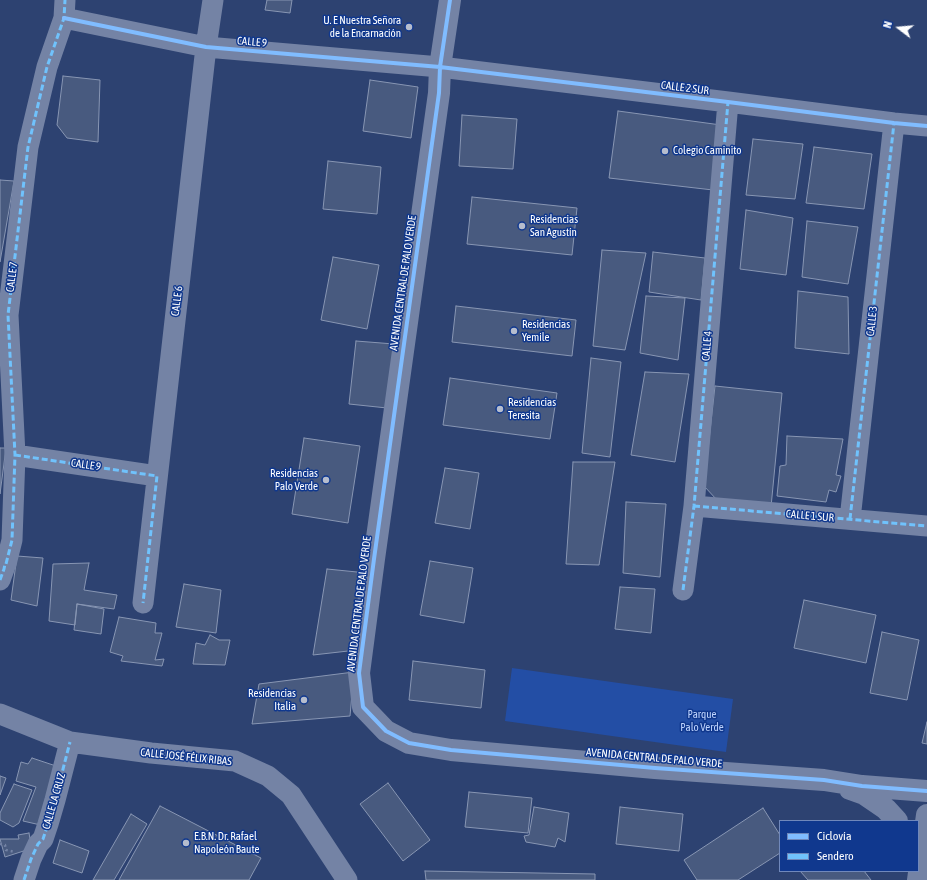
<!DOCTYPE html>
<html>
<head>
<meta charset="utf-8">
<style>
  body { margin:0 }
  #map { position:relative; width:927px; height:880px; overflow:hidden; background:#2d4271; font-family:"Asap Condensed",sans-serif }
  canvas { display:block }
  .legend { position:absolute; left:779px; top:820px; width:140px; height:52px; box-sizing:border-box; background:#10388e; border:1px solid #7088bb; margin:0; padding:5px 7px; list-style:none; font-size:12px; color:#fff }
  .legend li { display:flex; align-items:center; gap:8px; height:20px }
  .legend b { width:20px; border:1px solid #7088bb }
  .north { position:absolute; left:879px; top:8px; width:40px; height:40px; -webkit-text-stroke:3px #10388e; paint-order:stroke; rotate:286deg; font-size:11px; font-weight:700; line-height:16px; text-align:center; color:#fff }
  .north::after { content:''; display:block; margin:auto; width:14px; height:18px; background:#fff; clip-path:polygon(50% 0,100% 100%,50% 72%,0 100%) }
</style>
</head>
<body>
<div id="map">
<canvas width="927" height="880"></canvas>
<ul class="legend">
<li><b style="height:5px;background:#80bcff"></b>Ciclovía</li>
<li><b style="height:5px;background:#70c2fc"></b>Sendero</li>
</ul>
<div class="north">N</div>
</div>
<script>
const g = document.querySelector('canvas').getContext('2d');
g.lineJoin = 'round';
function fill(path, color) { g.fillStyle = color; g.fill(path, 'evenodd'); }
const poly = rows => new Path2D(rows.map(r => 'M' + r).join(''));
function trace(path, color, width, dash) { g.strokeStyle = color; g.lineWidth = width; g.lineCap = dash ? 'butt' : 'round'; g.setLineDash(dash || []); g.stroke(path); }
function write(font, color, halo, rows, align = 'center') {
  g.font = font + ' "Asap Condensed",sans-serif'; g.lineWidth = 3; g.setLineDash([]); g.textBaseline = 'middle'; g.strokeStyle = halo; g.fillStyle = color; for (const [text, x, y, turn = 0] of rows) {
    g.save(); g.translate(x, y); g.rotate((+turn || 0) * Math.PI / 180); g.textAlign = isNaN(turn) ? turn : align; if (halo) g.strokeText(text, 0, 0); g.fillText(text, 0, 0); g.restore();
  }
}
const green = poly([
  [512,668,733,699,726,752,505,721]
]);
const building = poly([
  [267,0,292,0,290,13,265,10,267,0],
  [63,76,100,80,98,142,67,138,57,125,63,76],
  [370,80,418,87,411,138,363,131,370,80],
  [618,111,721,125,713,190,609,178,618,111],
  [462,115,517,119,513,169,459,166,462,115],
  [753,139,803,144,795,199,746,195,753,139],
  [814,147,872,154,864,209,806,203,814,147],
  [328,161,381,167,377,214,323,209,328,161],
  [0,180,14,181,0,262,0,180],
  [472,197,577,208,572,255,467,244,472,197],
  [746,210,793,218,786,275,740,269,746,210],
  [807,221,858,227,848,284,802,277,807,221],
  [602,250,646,253,625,350,593,346,602,250],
  [653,252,705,258,701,300,649,292,653,252],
  [333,257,379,265,367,329,321,320,333,257],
  [798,291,848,297,849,354,795,348,798,291],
  [646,296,685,298,678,360,640,353,646,296],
  [456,306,576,320,572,356,452,342,456,306],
  [356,341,394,344,387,408,349,404,356,341],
  [591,358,621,362,610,457,582,453,591,358],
  [645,372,689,374,675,462,631,455,645,372],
  [450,378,557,393,550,439,443,425,450,378],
  [715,386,782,393,771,507,717,500,704,486,715,386],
  [787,436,843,439,836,475,841,476,836,492,829,490,826,502,777,496,780,466,786,465,787,436],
  [304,438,360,446,348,523,292,514,304,438],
  [0,448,6,448,0,494,0,448],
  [573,462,615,462,599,565,566,564,573,462],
  [445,468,479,473,470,529,435,523,445,468],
  [626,502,666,504,660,577,623,573,626,502],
  [17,556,43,558,37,606,11,600,17,556],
  [430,561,473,568,464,623,420,615,430,561],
  [89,563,84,590,117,595,114,609,77,604,75,625,49,621,53,564,89,563],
  [327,569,367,573,357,650,313,655,327,569],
  [184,584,221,590,216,633,176,627,184,584],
  [620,587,655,589,651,633,615,629,620,587],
  [804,600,876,615,866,663,794,648,804,600],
  [77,604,104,609,101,634,74,630,77,604],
  [119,617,156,623,155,633,162,633,155,660,164,659,162,666,121,661,123,656,110,652,119,617],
  [882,632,919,640,907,700,870,693,882,632],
  [210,635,219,640,230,640,225,665,193,664,196,643,205,645,210,635],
  [413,661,485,670,481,708,409,700,413,661],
  [354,672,350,716,252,724,259,684,354,672],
  [927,722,927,744,922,743,927,722],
  [32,758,62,768,45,826,23,821,36,787,16,781,21,762,28,764,32,758],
  [0,776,6,778,0,795,0,776],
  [388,783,430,840,403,861,360,804,388,783],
  [14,784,32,790,19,823,13,827,0,820,0,813,14,784],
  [469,792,532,798,528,833,465,827,469,792],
  [160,806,261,858,249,880,119,880,160,806],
  [534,807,569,813,565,842,558,838,555,847,526,842,524,836,529,835,534,807],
  [620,807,683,814,679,851,616,844,620,807],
  [763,808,780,835,780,853,738,880,697,880,684,860,763,808],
  [131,814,147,824,114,880,93,880,131,814],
  [29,833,30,839,36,847,5,857,0,839,19,839,18,835,29,833],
  [60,840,89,851,82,873,53,863,60,840],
  [425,871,595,874,595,880,426,880,425,871],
  [800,871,864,871,871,880,808,880,800,871]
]);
const path = poly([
  [0,844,5,845,6,850,15,852]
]);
const minor = poly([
  [64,18,206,47,440,67,728,102,894,123,927,126],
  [15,455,157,476],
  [694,506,927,526],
  [850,519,894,123],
  [0,580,4,569,5,564,6,564,12,540,15,455,8,315,28,147,47,67,64,18,65,0],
  [683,590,694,506,728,102],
  [143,603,206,47,213,0],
  [0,714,70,742,151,753,235,761,268,776,291,795,347,880],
  [24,880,31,859,38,844,43,839,48,824,55,800,70,742]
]);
const tertiary = poly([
  [450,0,440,67,439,93,374,559,359,673,363,707,386,731,409,743,451,750,655,768,824,780,862,786,927,791],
  [850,789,864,794,886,809,897,821],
  [918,880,927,815]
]);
const quiet = poly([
  [15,455,157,476,143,603],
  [694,506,927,526],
  [850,519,894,123],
  [0,580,4,569,5,564,6,564,12,540,15,455,8,315,28,147,47,67,64,18,65,0],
  [683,590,694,506,728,102],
  [24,880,31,859,38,844,43,839,48,824,55,800,70,742]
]);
const cycleway = poly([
  [450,0,440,67,439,93,374,559,359,673,363,707,386,731,409,743,451,750,655,768,824,780,862,786,927,791],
  [64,18,206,47,440,67,728,102,894,123,927,126]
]);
const markers = [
  [409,27,4,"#b6bdcd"],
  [665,151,4,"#b6bdcd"],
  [522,226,4,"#b6bdcd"],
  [514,331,4,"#b6bdcd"],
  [500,409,4,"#b6bdcd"],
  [326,480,4,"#b6bdcd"],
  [304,700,4,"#b6bdcd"],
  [186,843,4,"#b6bdcd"]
];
const poiNames = [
  ["U. E Nuestra Señora",401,21,"right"],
  ["de la Encarnación",401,34,"right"],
  ["Colegio Caminito",673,151],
  ["Residencias",530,220],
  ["San Agustín",530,233],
  ["Residencias",522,325],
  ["Yemile",522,338],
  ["Residencias",508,403],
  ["Teresita",508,416],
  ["Residencias",318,474,"right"],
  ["Palo Verde",318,487,"right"],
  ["Residencias",296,694,"right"],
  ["Italia",296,707,"right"],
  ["E.B.N. Dr. Rafael",194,837],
  ["Napoleón Baute",194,850]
];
const streetNames = [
  ["CALLE 9",252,42,5],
  ["CALLE 2 SUR",685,88,7],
  ["CALLE 7",12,277,-83],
  ["AVENIDA CENTRAL DE PALO VERDE",403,283,-82],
  ["CALLE 6",177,301,-83],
  ["CALLE 3",872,321,-84],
  ["CALLE 4",707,346,-85],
  ["CALLE 9",86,465,8],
  ["CALLE 1 SUR",810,516,5],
  ["AVENIDA CENTRAL DE PALO VERDE",359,604,-83],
  ["CALLE JOSÉ FÉLIX RIBAS",186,757,6],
  ["AVENIDA CENTRAL DE PALO VERDE",654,758,5],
  ["CALLE LA CRUZ",54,801,-74]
];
const parkNames = [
  ["Parque",702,715],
  ["Palo Verde",702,728]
];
fill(green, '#234ea5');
fill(building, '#485a7f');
trace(building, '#8896b3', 1);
trace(path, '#7483a5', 2.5, [2, 3]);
trace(minor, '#7483a5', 21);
trace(tertiary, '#7483a5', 22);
trace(quiet, '#70c2fc', 3, [6, 3]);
trace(cycleway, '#80bcff', 4);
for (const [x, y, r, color] of markers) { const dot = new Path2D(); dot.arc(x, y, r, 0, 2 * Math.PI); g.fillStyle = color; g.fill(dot); trace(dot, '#10388e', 1.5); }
write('11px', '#fff', '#10388e', poiNames, 'left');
write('11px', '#fff', '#10388e', streetNames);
write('11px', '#bfd4fd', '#10388e', parkNames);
</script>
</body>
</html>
